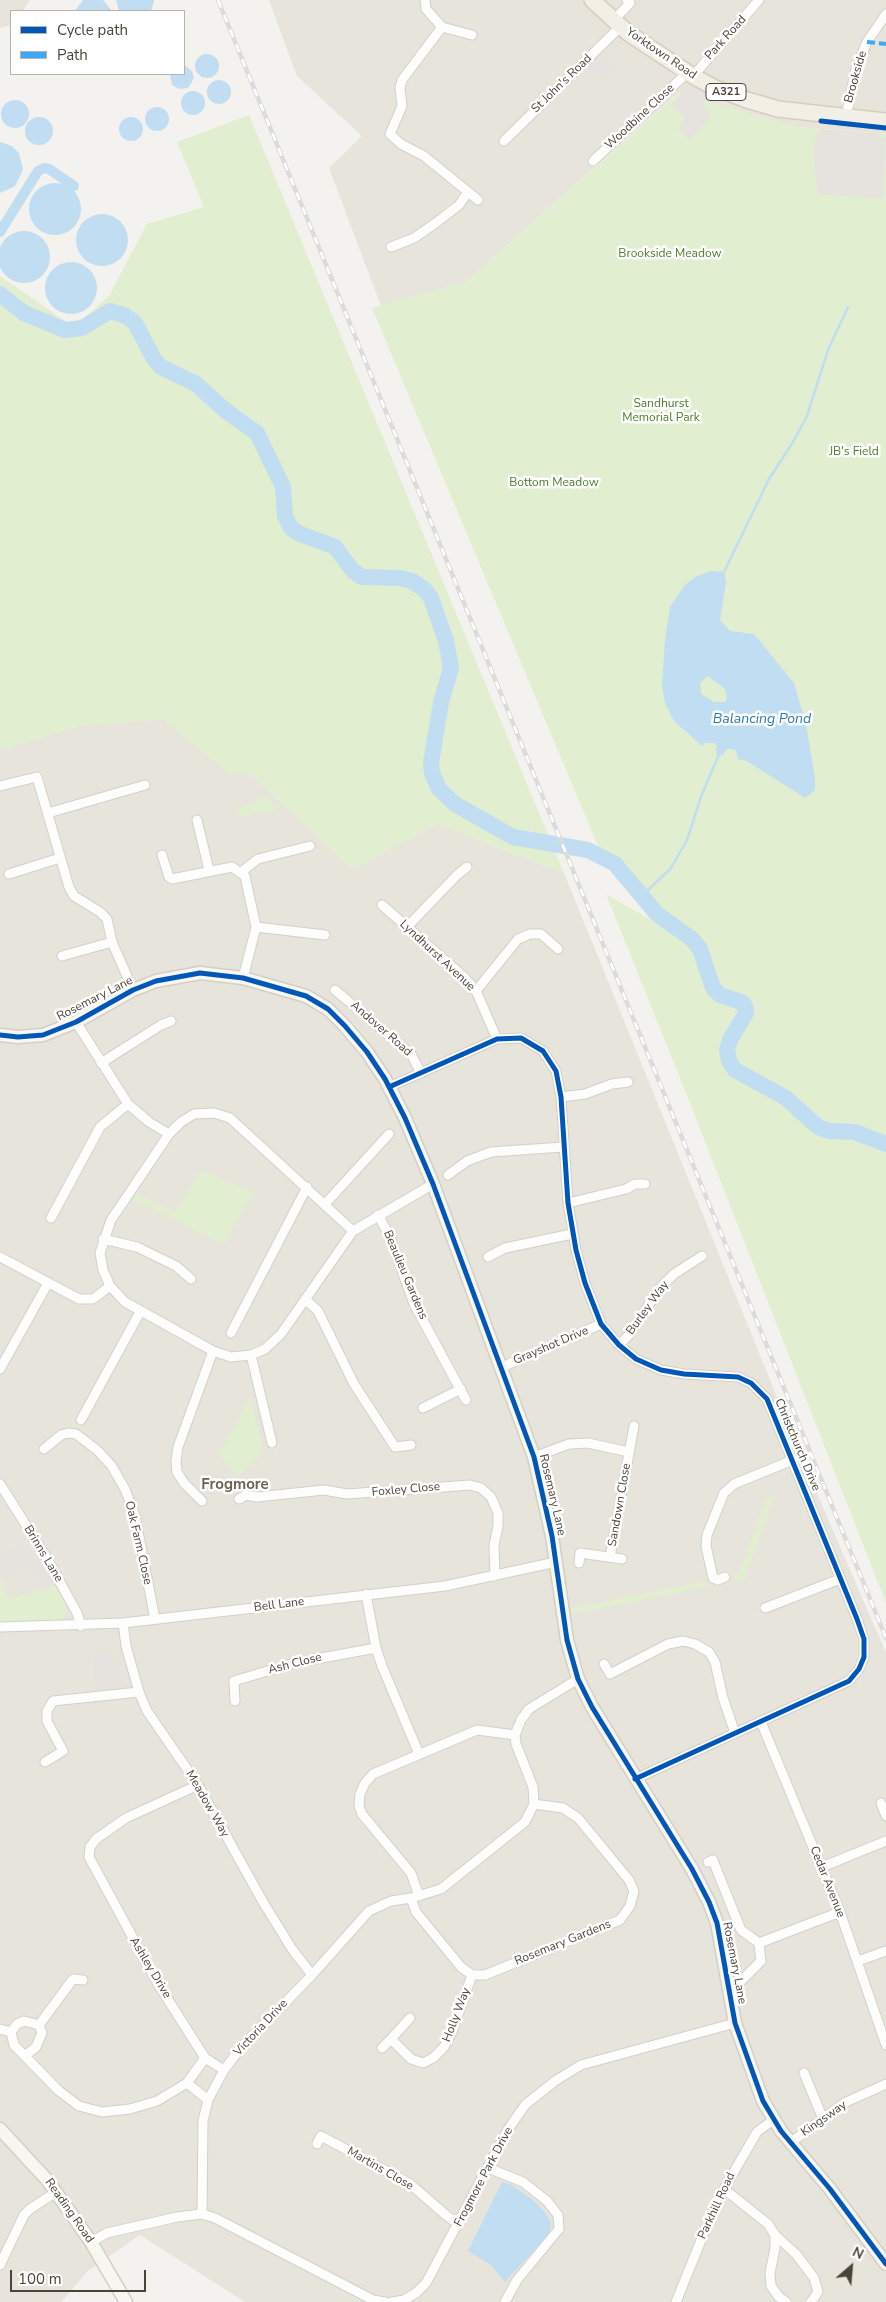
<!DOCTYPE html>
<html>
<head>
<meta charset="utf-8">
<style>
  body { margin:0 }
  #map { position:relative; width:886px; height:2302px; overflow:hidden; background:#f4f2ee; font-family:"Nunito Sans",sans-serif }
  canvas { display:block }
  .legend { position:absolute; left:10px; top:10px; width:175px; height:65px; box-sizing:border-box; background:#fff; border:1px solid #b7b4b0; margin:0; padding:6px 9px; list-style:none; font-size:15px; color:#4b4439 }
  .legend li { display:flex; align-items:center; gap:10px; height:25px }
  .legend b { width:25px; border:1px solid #b7b4b0 }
  .north { position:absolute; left:826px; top:2242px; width:50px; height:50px; -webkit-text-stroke:4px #fff; paint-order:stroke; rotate:27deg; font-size:14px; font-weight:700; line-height:20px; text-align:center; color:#4b4439 }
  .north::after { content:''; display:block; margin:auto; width:18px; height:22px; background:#4b4439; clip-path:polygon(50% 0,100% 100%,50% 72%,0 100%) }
  .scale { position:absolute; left:10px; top:2270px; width:136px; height:22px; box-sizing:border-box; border:2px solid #4b4439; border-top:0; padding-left:6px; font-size:15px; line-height:18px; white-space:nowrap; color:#4b4439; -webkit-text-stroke:4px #fff; paint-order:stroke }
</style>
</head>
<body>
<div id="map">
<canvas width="886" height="2302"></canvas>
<ul class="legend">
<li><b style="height:6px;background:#0057b8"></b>Cycle path</li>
<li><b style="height:6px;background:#3fa9f5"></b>Path</li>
</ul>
<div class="north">N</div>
<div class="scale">100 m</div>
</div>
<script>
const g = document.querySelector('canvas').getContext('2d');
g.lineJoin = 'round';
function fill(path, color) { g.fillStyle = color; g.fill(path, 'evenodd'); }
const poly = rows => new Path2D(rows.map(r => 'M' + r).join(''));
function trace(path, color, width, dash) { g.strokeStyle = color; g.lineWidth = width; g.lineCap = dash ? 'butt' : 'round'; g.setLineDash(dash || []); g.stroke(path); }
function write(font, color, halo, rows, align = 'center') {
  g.font = font + ' "Nunito Sans",sans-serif'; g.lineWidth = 5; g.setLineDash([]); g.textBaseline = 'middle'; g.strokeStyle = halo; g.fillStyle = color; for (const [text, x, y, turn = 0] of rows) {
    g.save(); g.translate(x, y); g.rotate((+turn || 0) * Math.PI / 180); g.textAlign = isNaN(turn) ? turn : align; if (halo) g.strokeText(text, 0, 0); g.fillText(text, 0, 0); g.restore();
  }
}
const residential = poly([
  [0,0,30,0,23,11,11,11,11,25,0,28],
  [269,0,886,0,886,134,797,127,721,106,679,92,466,282,381,306,329,168,362,136,297,76],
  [163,719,231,774,250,773,352,869,437,824,564,873,803,1461,886,1653,886,2302,245,2302,140,2235,88,2271,61,2302,0,2302,0,750,79,726]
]);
const green = poly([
  [680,92,721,106,797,127,886,134,886,1603,686,1093,606,894,656,923,619,864,604,860,372,308,466,282],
  [249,115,564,873,437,824,352,869,250,773,231,775,163,719,79,726,0,750,0,276,74,327,109,296,147,224,204,207,177,142],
  [267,796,277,809,239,818,236,810],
  [201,1170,253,1193,224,1244,128,1197,132,1191,175,1212],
  [250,1397,264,1452,238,1477,219,1455],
  [774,1496,744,1581,737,1582,734,1575,739,1574,766,1498],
  [0,1578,2,1578,7,1599,57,1586,67,1605,65,1617,58,1620,0,1623,0,1601,6,1599,0,1600],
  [706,1581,707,1587,572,1614,572,1608]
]);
const parking = poly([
  [602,53,606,58,605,60,615,67,602,79,589,65],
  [689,85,706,95,704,107,711,116,690,140,678,129,685,117,672,104],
  [820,129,881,134,880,138,886,138,883,199,818,194,814,159,816,135,819,134],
  [29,1546,37,1559,53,1584,42,1588,38,1574,32,1575,29,1564,14,1567,15,1574,1,1577,0,1552],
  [114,1652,122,1688,95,1691,93,1654]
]);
const water = poly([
  [83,0,103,0,112,11,75,11],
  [116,0,154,0,154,1,151,11,119,11],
  '195 66a12 12 0 1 1 24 0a12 12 0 1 1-24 0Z',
  [184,65,192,71,194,78,188,88,180,89,172,85,170,74,184,74],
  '207 92a12 12 0 1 1 24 0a12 12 0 1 1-24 0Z',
  '181 103a12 12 0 1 1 24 0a12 12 0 1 1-24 0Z',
  '1 114a14 14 0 1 1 28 0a14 14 0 1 1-28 0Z',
  '145 119a12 12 0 1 1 24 0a12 12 0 1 1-24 0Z',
  '119 129a12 12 0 1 1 24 0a12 12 0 1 1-24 0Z',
  '25 131a14 14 0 1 1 28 0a14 14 0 1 1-28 0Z',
  [0,142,12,146,19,153,23,170,15,186,0,193],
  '29 209a26 26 0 1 1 52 0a26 26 0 1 1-52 0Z',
  '76 240a26 26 0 1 1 52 0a26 26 0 1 1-52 0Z',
  '-2 257a26 26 0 1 1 52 0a26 26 0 1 1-52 0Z',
  '45 288a26 26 0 1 1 52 0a26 26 0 1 1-52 0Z',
  [711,571,724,572,726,581,720,620,730,631,754,634,794,683,806,724,815,778,815,790,805,798,747,761,738,759,736,751,732,749,727,749,722,756,716,754,717,746,714,743,705,743,702,746,674,721,665,703,662,685,665,640,670,607,684,586,695,577],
  [708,676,725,689,727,698,725,702,714,702,701,694,700,683],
  [502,2182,512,2185,533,2200,544,2211,551,2223,549,2234,505,2282,491,2265,468,2251]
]);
const stream = poly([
  [724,572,769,479,793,442,807,416,828,350,848,307],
  [642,896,671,868,687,840,701,797,720,752]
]);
const canal = poly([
  [0,232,38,171,44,168,49,169,74,186]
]);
const river = poly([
  [0,294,24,313,65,330,82,328,110,311,126,316,135,323,154,359,161,367,196,384,226,411,257,433,283,487,285,516,291,528,298,533,335,547,353,571,362,577,400,578,412,581,424,589,431,598,446,641,451,668,441,702,431,763,432,773,439,789,455,804,513,837,588,850,615,864,657,914,692,939,700,949,713,988,720,995,741,1002,745,1006,746,1013,730,1040,727,1050,729,1061,735,1070,786,1098,818,1127,829,1131,855,1132,886,1144]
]);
const street = poly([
  [425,0,426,9,442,27,472,35],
  [613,21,630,3,627,0],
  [442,27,402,80,400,88,402,106,390,134,401,144,424,156,478,200],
  [693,76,759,0],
  [846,117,856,68,867,42,886,14],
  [504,141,620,27],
  [593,161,687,73],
  [391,247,414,238,437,222,459,205,468,192],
  [0,786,37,777,69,887,74,896,100,912,107,919,112,942,133,990],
  [48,813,145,785],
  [197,820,209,870],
  [162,855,169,877,172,879,232,867,245,876,256,927,243,978],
  [241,872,258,859,310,846],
  [9,874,60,858],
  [382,905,465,978,476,991,497,1039],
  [256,927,325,935],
  [407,927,457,875,467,867],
  [62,956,112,942],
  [335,990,411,1054,421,1073],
  [476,991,518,939,530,934,541,934,558,949],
  [76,1022,128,1104,149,1122,169,1134],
  [101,1063,161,1025,171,1021],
  [389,1087,497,1039,521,1038,543,1051,556,1071,561,1097,568,1203,576,1250,585,1283,601,1324,619,1345,636,1359,661,1370,684,1374,738,1377,751,1383,767,1399,857,1619,864,1639,864,1657,859,1669,849,1681,635,1779],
  [561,1097,585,1094,612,1084,628,1082],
  [448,1175,467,1161,491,1152,563,1147],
  [326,1203,389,1134],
  [568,1203,626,1189,635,1184,645,1184],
  [378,1215,390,1237,414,1304,466,1400],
  [51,1218,100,1127,128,1104],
  [353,1231,230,1118,214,1113,194,1114,181,1122,169,1134,126,1198,111,1220,100,1253,103,1270,110,1286,125,1302,213,1351,231,1357,251,1355,265,1349,281,1334,353,1231,433,1184],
  [103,1239,137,1247,176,1266,191,1279],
  [0,1257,79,1299,93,1299,110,1286],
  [488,1257,505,1248,572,1234],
  [305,1299,318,1311,354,1384,395,1447,411,1445],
  [231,1333,307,1187],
  [619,1345,629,1335,659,1289,674,1274,702,1256],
  [251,1355,272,1443],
  [500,1368,601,1324],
  [0,1369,48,1283],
  [423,1408,461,1389],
  [81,1420,140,1312],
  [44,1449,61,1435,68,1433,76,1434,97,1450,111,1465,125,1489,135,1516,155,1619],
  [534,1457,569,1444,588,1443,629,1452],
  [0,1484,45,1555,77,1613,81,1626],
  [239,1499,246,1495,257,1497,324,1490,347,1494,470,1485,481,1488,491,1497,498,1513,498,1526,494,1545,495,1576],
  [202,1501,184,1483,177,1472,176,1461,178,1447,213,1351],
  [610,1557,634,1426],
  [579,1563,580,1553,622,1559],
  [725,1577,718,1580,713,1578,706,1546,707,1535,724,1493,734,1484,793,1460],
  [366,1594,376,1648,382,1666,419,1754],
  [765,1608,840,1579],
  [123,1623,126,1646,139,1692,147,1711,198,1785,263,1902,292,1949,312,1975],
  [0,1627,123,1623,445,1586,556,1562],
  [604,1664,610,1674,668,1644,683,1641,695,1644,709,1652,715,1662,723,1698,735,1733],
  [235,1701,234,1681,294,1663,376,1648],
  [761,1722,840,1912,886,2045],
  [45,1762,63,1751,47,1721,47,1711,53,1701,139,1692],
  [198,1785,126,1818,96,1839,90,1847,89,1857,158,1984,205,2058,224,2070],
  [881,1803,886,1816],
  [534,1804,563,1808,578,1818,629,1880,634,1891,630,1906,620,1920,485,1975,472,1975,461,1967,416,1912,411,1898,441,1889,525,1822,534,1804,533,1787,516,1744,515,1735,521,1720,529,1709,578,1679],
  [708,1862,713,1860,716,1868,741,1930,759,1943,840,1912],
  [822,1867,886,1841],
  [419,1896,411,1873,362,1814,359,1806,360,1794,365,1783,373,1774,477,1730,515,1735],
  [858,1961,886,1951],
  [740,1982,761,1961,759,1943],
  [410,2018,391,2039,411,2059,423,2063,433,2058,444,2047,452,2032,472,1975],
  [39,2025,73,1979,83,1980],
  [0,2029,11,2032],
  [382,2048,391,2039],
  [26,2055,36,2047,42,2033,39,2025,24,2021,17,2024,11,2032,14,2045,59,2091,79,2106,102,2112,130,2109,157,2101,187,2083,205,2058],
  [804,2073,823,2119],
  [187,2083,208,2100],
  [790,2143,846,2102,886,2084],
  [317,2144,321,2136,409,2183,447,2216,459,2224],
  [488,2168,523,2182,547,2201,558,2215,559,2229,517,2280,505,2302],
  [724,2189,768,2224,775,2235,796,2254,814,2278,818,2292,811,2302],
  [202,2214,203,2121,208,2100,224,2070,240,2049,312,1975,369,1911,391,1901,411,1898],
  [775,2235,775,2248,770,2273,771,2286,779,2297,786,2302],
  [91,2242,107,2233,177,2217,202,2214,215,2218,373,2300,385,2302],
  [0,2265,24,2215,30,2209,56,2192],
  [392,2302,404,2300,416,2293,426,2283,507,2131,525,2105,555,2081,581,2065,735,2023],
  [676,2302,717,2201,757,2132,773,2120]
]);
const secondary = poly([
  [0,1035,18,1037,43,1035,76,1022,133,990,156,981,200,973,243,978,306,996,328,1009,345,1026,367,1052,385,1079,405,1118,433,1184,534,1457,552,1536,567,1640,578,1679,592,1707,692,1869,709,1902,717,1923,735,2023,763,2101,781,2131,830,2189,886,2264],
  [0,2129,48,2181,91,2242,126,2302]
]);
const primary = poly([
  [592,0,628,33,693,76,715,88,747,100,778,109,886,121]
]);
const rail = poly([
  [218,0,886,1638]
]);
const quiet = poly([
  [867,42,886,44]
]);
const cycleway = poly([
  [821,121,886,128],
  [0,1035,18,1037,43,1035,76,1022,133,990,156,981,200,973,243,978,306,996,328,1009,345,1026,367,1052,385,1079,405,1118,433,1184,534,1457,552,1536,567,1640,578,1679,592,1707,692,1869,709,1902,717,1923,735,2023,763,2101,781,2131,830,2189,886,2264],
  [389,1087,497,1039,521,1038,543,1051,556,1071,561,1097,568,1203,576,1250,585,1283,601,1324,619,1345,636,1359,661,1370,684,1374,738,1377,751,1383,767,1399,857,1619,864,1639,864,1657,859,1669,849,1681,635,1779]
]);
const shields = [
  [726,92,40]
];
const shieldNames = [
  ["A321",726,92]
];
const streetNames = [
  ["Park Road",726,38,-48],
  ["Yorktown Road",661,54,34],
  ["Brookside",856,77,-74],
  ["St John's Road",562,84,-44],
  ["Woodbine Close",640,117,-43],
  ["Lyndhurst Avenue",437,956,43],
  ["Rosemary Lane",95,999,-27],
  ["Andover Road",381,1029,41],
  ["Beaulieu Gardens",405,1275,67],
  ["Burley Way",648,1308,-54],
  ["Grayshot Drive",551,1346,-23],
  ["Christchurch Drive",797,1445,67],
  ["Foxley Close",406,1490,-5],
  ["Rosemary Lane",552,1495,77],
  ["Sandown Close",620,1505,-80],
  ["Oak Farm Close",138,1543,77],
  ["Brinns Lane",43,1554,59],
  ["Bell Lane",279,1605,-7],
  ["Ash Close",295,1664,-14],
  ["Meadow Way",207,1804,60],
  ["Cedar Avenue",827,1882,68],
  ["Rosemary Gardens",563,1943,-22],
  ["Rosemary Lane",734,1963,79],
  ["Ashley Drive",150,1968,59],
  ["Holly Way",457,2015,-69],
  ["Victoria Drive",261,2028,-47],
  ["Kingsway",824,2119,-35],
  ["Martins Close",380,2169,30],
  ["Frogmore Park Drive",484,2177,-62],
  ["Parkhill Road",717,2206,-65],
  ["Reading Road",69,2211,55]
];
const parkNames = [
  ["Brookside Meadow",670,254],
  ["Sandhurst",661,404],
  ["Memorial Park",661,418],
  ["JB's Field",854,452],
  ["Bottom Meadow",554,483]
];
const waterNames = [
  ["Balancing Pond",762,720]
];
const quarterNames = [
  ["Frogmore",235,1485]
];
fill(residential, '#e7e4dc');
fill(green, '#e1eecf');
fill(parking, '#e6e3df');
fill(water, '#c0ddf1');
trace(stream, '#c0ddf1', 2.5);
trace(canal, '#c0ddf1', 10);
trace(river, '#c0ddf1', 16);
trace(street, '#d2d0cb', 11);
trace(secondary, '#d3cfc5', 15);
trace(primary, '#d6cebb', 18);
trace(street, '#fdfdfc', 9);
trace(secondary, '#f7f6f1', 12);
trace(primary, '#f2efe6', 15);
trace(rail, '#dbdbda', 4.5);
trace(rail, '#fff', 2.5, [8]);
trace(quiet, '#3fa9f5', 4, [8, 4]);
trace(cycleway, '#0057b8', 5);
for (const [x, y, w] of shields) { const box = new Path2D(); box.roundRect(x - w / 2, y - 8.5, w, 17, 4); g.fillStyle = '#fff'; g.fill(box); trace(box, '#4b4439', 1); }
write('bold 11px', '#4b4439', null, shieldNames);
write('12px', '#4b4439', '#fff', streetNames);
write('12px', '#4a7f2a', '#fff', parkNames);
write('italic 14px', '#2e7ab2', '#fff', waterNames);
write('bold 15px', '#6e6250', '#fff', quarterNames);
</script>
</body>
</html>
